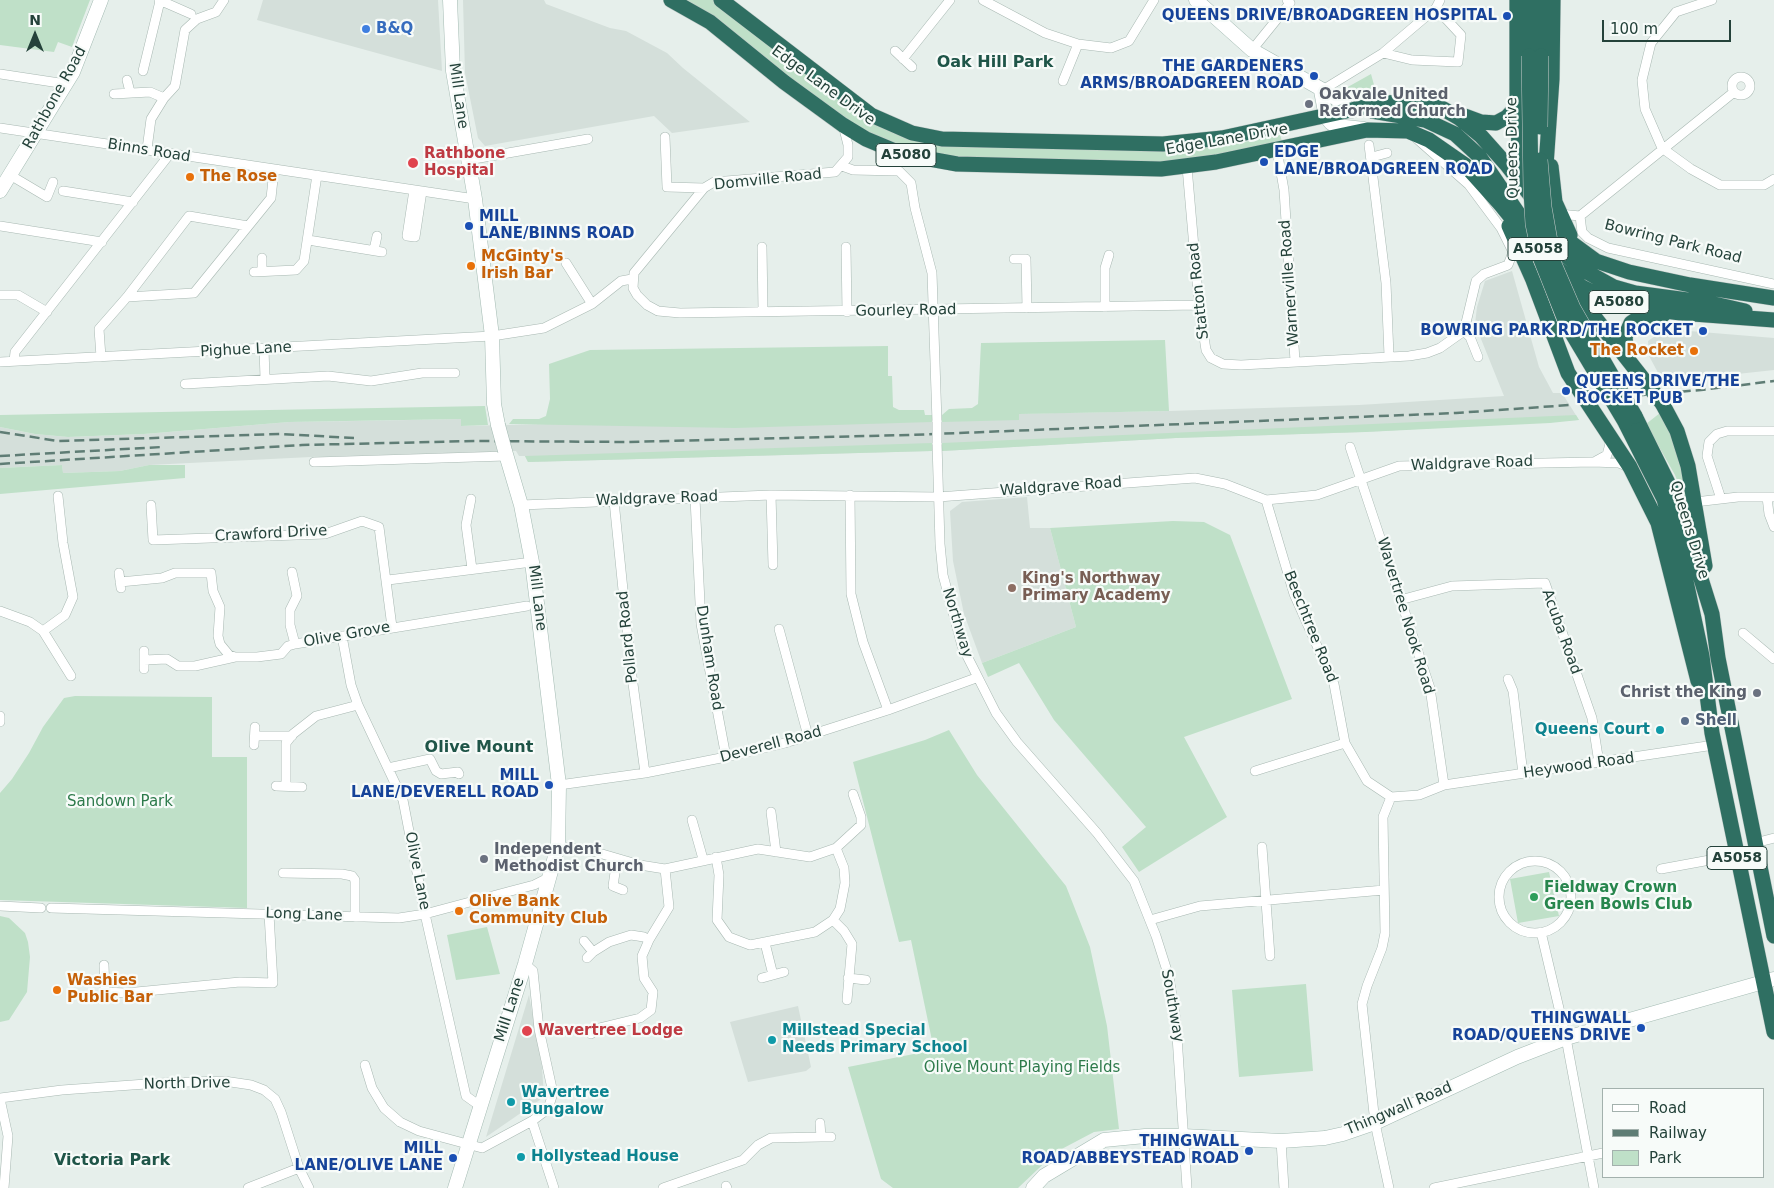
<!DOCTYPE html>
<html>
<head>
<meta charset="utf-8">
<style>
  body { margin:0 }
  #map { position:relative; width:1774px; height:1188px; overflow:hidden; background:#e6efeb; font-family:"DejaVu Sans",sans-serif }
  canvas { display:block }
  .legend { position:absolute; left:1602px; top:1088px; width:162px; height:90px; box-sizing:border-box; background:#f7fbf9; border:1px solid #a3b1ad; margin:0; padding:6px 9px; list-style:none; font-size:15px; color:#24423a }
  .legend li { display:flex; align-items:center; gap:10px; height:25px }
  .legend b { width:25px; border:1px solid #a3b1ad }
  .north { position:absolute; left:10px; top:10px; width:50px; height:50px; -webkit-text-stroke:4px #f7fbf9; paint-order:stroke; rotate:0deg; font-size:14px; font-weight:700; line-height:20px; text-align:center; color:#24423a }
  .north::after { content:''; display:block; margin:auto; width:18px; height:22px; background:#24423a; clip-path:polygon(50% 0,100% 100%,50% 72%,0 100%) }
  .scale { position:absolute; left:1602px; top:20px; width:129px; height:22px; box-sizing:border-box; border:2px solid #24423a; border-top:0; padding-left:6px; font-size:15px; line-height:18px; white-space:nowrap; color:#24423a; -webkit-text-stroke:4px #f7fbf9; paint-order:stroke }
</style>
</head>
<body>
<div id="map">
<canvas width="1774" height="1188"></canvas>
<ul class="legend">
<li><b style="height:6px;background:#fff"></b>Road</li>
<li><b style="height:6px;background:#5f7d75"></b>Railway</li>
<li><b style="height:14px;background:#bfe0c8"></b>Park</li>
</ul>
<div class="north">N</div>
<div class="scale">100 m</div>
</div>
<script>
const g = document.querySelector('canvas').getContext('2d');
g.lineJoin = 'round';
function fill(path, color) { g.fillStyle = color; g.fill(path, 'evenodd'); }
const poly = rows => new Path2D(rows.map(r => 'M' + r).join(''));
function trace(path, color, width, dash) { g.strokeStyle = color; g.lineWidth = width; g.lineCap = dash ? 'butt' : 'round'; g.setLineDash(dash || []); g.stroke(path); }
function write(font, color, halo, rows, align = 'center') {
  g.font = font + ' "DejaVu Sans",sans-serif'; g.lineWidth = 4.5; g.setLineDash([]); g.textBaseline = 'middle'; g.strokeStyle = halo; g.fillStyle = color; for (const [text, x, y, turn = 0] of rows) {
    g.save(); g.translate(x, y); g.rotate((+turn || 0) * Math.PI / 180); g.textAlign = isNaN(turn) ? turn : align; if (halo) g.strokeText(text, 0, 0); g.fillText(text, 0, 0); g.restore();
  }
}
const built = poly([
  [263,0,438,0,442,71,257,20],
  [463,0,544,0,546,4,610,28,626,31,667,53,683,68,750,122,672,133,654,116,485,146,478,138,465,73],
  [1512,271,1539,367,1553,393,1562,393,1579,420,1365,432,1176,438,942,451,942,443,933,443,932,451,567,461,528,462,525,456,519,456,516,451,311,457,149,465,120,471,63,473,62,465,0,468,0,427,35,434,68,437,144,434,289,422,357,421,461,419,462,426,932,415,932,422,942,422,942,415,1169,411,1359,405,1504,396,1475,324,1477,307,1485,281],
  [1677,330,1774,338,1774,370,1682,380,1662,380,1649,356,1648,341,1658,334],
  [1027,497,1030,528,1050,528,1076,627,982,663,964,614,953,561,950,511,962,502],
  [529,995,542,1067,544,1097,486,1137],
  [798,1006,811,1067,806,1071,748,1082,730,1022]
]);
const green = poly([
  [0,0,90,0,72,47,58,42,54,52,0,45],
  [687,0,714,0,884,128,1079,147,1188,149,1224,146,1280,135,1282,141,1230,152,1157,163,967,159,908,149,867,133,827,106,709,14],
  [1371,74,1376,92,1346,95,1344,90,1346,88],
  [1165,340,1169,411,1019,414,1019,420,942,422,942,415,949,409,972,408,978,404,981,343],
  [888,346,888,376,892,376,893,407,899,410,924,410,925,415,932,415,932,422,735,428,509,424,513,419,539,419,546,416,550,399,549,364,590,350],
  [485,406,488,425,461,426,461,419,289,422,144,434,68,437,35,434,0,427,0,415],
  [1660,413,1673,428,1688,499,1685,500,1675,475,1646,424],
  [1576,415,1579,420,1550,423,1365,432,1176,438,942,451,942,443],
  [932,443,932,451,528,462,525,456],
  [62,465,63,473,120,471,149,465,185,465,185,478,0,494,0,468],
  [1173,521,1204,522,1230,535,1292,699,1184,737,1227,817,1139,872,1122,847,1146,827,1054,720,1019,663,988,677,982,663,1076,627,1050,528],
  [75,696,212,697,212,757,247,757,247,908,0,900,0,793,12,779,29,753,43,727,64,698],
  [949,730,977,775,1066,886,1090,947,1107,1026,1119,1129,1094,1132,1056,1152,1018,1188,893,1188,881,1179,848,1067,934,1050,911,940,899,942,853,762,925,740],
  [1549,872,1559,916,1518,923,1510,879],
  [0,916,9,918,25,933,28,942,30,957,27,992,9,1020,0,1022],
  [487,927,500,974,456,980,447,935],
  [1306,984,1313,1071,1239,1077,1232,990]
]);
const street = poly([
  [159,0,191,14],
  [983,0,1045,33,1078,44,1111,48,1129,41,1154,0],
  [1712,0,1676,12,1651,43,1642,80,1645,109,1662,148,1691,169,1720,185,1764,185,1774,179],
  [1252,50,1290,3,1287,0],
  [895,51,912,67],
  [1383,53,1412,60,1458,62,1461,35,1436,8],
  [903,59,950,0],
  [143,71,160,1],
  [0,74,66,84],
  '1732 86a9 9 0 1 1 18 0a9 9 0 1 1-18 0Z',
  [127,80,130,92],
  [1063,81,1078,44],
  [1321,91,1383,53,1436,8,1440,0],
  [114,94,150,92,164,98],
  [843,125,848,145,848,157,835,172,714,182,704,188,634,273,633,288,637,295,647,305,658,311,680,313,1199,305],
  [0,128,475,199],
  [665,137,667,187,704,188],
  [1369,145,1386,283,1389,356],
  [147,149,151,119,164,98,175,86,185,30,197,19,216,12,224,0],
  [1277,150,1284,190,1295,361],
  [1372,157,1387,153],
  [468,160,588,139],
  [842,166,853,170,899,171,911,183,915,208,932,273,937,422],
  [1187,167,1199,305,1206,350,1211,358,1223,364,1241,365,1409,356,1427,353,1440,348,1464,331,1476,281,1484,274,1508,265,1513,252,1501,228,1469,185,1417,139],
  [10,175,47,197,53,182],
  [414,190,407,236,415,237,422,191],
  [63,191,133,202],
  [1559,214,1580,216,1734,92],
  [1580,216,1582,232,1588,238,1608,248,1774,284],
  [0,226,102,242],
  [308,240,382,252],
  [762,247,763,311],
  [846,247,847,312],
  [374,250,377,236],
  [262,258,262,271],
  [1014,259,1026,259,1027,308],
  [566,263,592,304],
  [254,272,296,270,304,261,317,175],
  [0,295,18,295,47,312],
  [127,297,194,293,271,198,274,170],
  [1105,307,1105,268,1109,255],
  [1464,331,1470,337,1478,357],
  [264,349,265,378],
  [101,357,99,329,127,297,189,216,248,226],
  [14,361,15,352,169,155],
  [0,362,492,336,544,328,592,304,621,281,632,279],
  [185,384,328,376,371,381,422,373,455,373],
  [937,443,940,544,943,575,962,646,996,713,1017,742,1097,833,1134,881,1156,936,1169,977,1176,1021,1187,1188],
  [1350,447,1430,688,1444,785],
  [1596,461,1607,455,1611,440],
  [314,462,506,456],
  [771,495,773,565],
  [850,495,851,594,863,642,888,710],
  [1767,497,1769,514,1774,527],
  [695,498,701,624,726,757],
  [471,499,466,525,472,569],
  [1721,499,1707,456,1709,442,1717,434,1727,431,1774,431],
  [1266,500,1294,594,1334,684,1345,743,1367,781,1391,797],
  [614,501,631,669,645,773],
  [1695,502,1738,497,1774,497],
  [151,505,153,540,325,534,362,521,379,527,392,627],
  [521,505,771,495,938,497,1195,478,1225,484,1266,500,1317,495,1399,466,1593,462,1619,463,1629,467],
  [292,572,297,596,290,610,290,625,295,644],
  [119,573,121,588],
  [388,580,532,562],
  [120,582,162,578,175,573,211,573,213,591,220,607,218,636,220,644,229,655,235,657,257,657,281,654,288,646,295,644,527,606],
  [1400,600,1452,586,1545,583,1592,718,1599,763],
  [0,611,30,622,43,631,71,676],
  [779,629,808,736],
  [43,631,65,615,73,597,63,543,58,496],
  [1743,633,1774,659],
  [342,636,351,685,358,705,403,800,425,914,466,1096,480,1106],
  [144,660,167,659,178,666,195,666,235,657],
  [144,669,144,651],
  [1508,679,1513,691,1523,774],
  [0,716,0,722],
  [255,736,292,736],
  [254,745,255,727],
  [388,768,430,759,436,771,441,774,458,772,459,774],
  [1255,771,1345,743],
  [559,785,645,773,726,757,785,743,888,710,976,678],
  [276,786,302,787],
  [286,786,286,743,293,734,316,716,358,705],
  [771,812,776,852],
  [692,820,703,859],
  [1755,843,1774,838],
  [558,846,592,851,640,865,665,869,758,849,810,857,836,848,861,825,861,817,853,794],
  [1262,847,1270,956],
  [716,857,719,875,717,920,729,937,750,945,815,932,833,920,840,909,845,883,844,868,836,848],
  [617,859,613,886,623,890],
  '1499 897a36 36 0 1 1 72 0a36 36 0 1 1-72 0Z',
  [1661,869,1737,855],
  [283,873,342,874,352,876,355,880,355,917],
  [0,906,41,908],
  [51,908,399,918,425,914,511,891,534,885,550,877],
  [833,920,844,931,852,944,847,1000],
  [1150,920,1200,906,1384,890],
  [1541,932,1566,1038,1594,1188],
  [584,941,593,952],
  [765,943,773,975],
  [587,958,593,952,609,942,631,935,644,937,649,940],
  [104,965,105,992,126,993,240,982,273,983,269,914],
  [762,978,784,972],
  [848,978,866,980],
  [591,1034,599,1028,640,1018,651,1010,653,992,644,978,642,956,649,940,669,907,665,869],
  [365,1065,372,1088,384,1108,400,1122,419,1131,482,1148,532,1121,548,1109,553,1093,539,1029,533,971,525,964],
  [0,1098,62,1090,160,1083,224,1081,251,1085,264,1090,275,1099,281,1112,299,1168,309,1188],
  [0,1099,8,1136,4,1188],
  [532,1121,554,1188],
  [821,1137,831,1137],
  [1281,1141,1284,1188],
  [726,1186,727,1188],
  [248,1188,299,1168],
  [663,1188,743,1160,758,1145,771,1138,821,1137,820,1123],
  [1389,1188,1375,1123,1362,1004,1367,986,1382,948,1385,933,1383,817,1391,797,1419,795,1444,785,1714,745],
  [1434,1188,1603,1153]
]);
const secondary = poly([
  [450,0,453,71,475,199,492,336,494,404,498,425],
  [1196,0,1252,50,1330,94,1352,111],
  [1321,91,1326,117,1331,123,1336,126,1364,129],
  [0,191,73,72,101,0],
  [455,1188,525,964,558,846,559,785,532,562,521,505,505,451],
  [1033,1188,1044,1176,1104,1140,1145,1136,1183,1136,1281,1141,1325,1138,1343,1134,1375,1123,1517,1057,1566,1038,1774,979]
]);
const highway = poly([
  [671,0,710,22,784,82,843,125,866,139,902,154,957,164,1161,169,1216,162,1367,130,1408,131,1429,140,1465,165,1501,205,1544,258,1582,287,1607,299,1633,306,1680,313,1774,320],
  [721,0,871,115,912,133,942,139,1163,144,1222,138,1383,103,1411,102,1440,107,1459,118,1481,136,1506,164,1562,236,1596,261,1629,272,1690,285,1774,298],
  [1517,0,1517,106,1519,146,1525,187],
  [1529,0,1529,56],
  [1541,0,1541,56],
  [1372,111,1425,120,1455,134,1479,156,1524,222],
  [1462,115,1481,122,1496,123,1507,117,1517,106],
  [1551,166,1555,202,1570,235],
  [1545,180,1552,79,1553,0],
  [1509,226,1533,280,1568,373,1630,467,1658,523,1698,681],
  [1546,236,1554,246,1585,271,1614,287,1635,293,1710,303,1745,311],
  [1568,280,1585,305,1647,384],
  [1627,357,1625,337,1631,323,1637,319,1663,315],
  [1662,403,1677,431,1688,466,1705,566],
  [1635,416,1676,499,1712,614,1718,658,1774,936],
  [1625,422,1664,499,1686,581,1702,656,1712,733,1774,1032]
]);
const rail = poly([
  [1606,398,1701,390,1774,381],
  [0,432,58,441,281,434,354,438],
  [0,456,162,447],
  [0,464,302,445,475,441,629,442,909,435,1456,413,1570,405]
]);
const streetBridge = poly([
  [937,422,937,443]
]);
const secondaryBridge = poly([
  [498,425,505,451]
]);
const highwayBridge = poly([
  [1529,56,1531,191,1533,224,1540,257,1567,325,1625,422],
  [1540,127,1541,56],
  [1540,160,1544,207,1554,264,1573,308,1635,416],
  [1647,384,1662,403]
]);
const markers = [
  [1507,16,5,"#1a4fb4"],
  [366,29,5,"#3f7fe0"],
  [1314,76,5,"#1a4fb4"],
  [1309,104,5,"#6b7280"],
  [1264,162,5,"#1a4fb4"],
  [413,163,6,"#e0444e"],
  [190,177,5,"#e8710a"],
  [469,226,5,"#1a4fb4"],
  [471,266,5,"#e8710a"],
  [1703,331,5,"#1a4fb4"],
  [1694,351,5,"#e8710a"],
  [1566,391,5,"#1a4fb4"],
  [1012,588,5,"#8d6e63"],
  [1757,693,5,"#6b7280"],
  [1685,721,5,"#5c6f8a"],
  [1660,730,5,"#0f9aa8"],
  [549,785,5,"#1a4fb4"],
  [484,859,5,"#6b7280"],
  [1534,897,5,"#2e9e5b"],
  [459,911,5,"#e8710a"],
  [57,990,5,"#e8710a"],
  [1641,1028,5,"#1a4fb4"],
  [527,1031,6,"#e0444e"],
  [772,1040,5,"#0f9aa8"],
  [511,1102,5,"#0f9aa8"],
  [1249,1151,5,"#1a4fb4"],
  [521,1157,5,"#0f9aa8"],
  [453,1158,5,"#1a4fb4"]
];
const shields = [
  [906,155,60],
  [1538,249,60],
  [1619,302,60],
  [1737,858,60]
];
const shieldNames = [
  ["A5080",906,155],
  ["A5058",1538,249],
  ["A5080",1619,302],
  ["A5058",1737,858]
];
const transitNames = [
  ["QUEENS DRIVE/BROADGREEN HOSPITAL",1497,16],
  ["THE GARDENERS",1304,67],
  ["ARMS/BROADGREEN ROAD",1304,84],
  ["EDGE",1274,153,"left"],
  ["LANE/BROADGREEN ROAD",1274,170,"left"],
  ["MILL",479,217,"left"],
  ["LANE/BINNS ROAD",479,234,"left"],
  ["BOWRING PARK RD/THE ROCKET",1693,331],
  ["QUEENS DRIVE/THE",1576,382,"left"],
  ["ROCKET PUB",1576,399,"left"],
  ["MILL",539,776],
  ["LANE/DEVERELL ROAD",539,793],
  ["THINGWALL",1631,1019],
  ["ROAD/QUEENS DRIVE",1631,1036],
  ["THINGWALL",1239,1142],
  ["ROAD/ABBEYSTEAD ROAD",1239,1159],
  ["MILL",443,1149],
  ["LANE/OLIVE LANE",443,1166]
];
const shopNames = [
  ["B&Q",376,29]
];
const streetNames = [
  ["Edge Lane Drive",823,86,36],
  ["Mill Lane",458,96,82],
  ["Rathbone Road",55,98,-61],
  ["Edge Lane Drive",1227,140,-10],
  ["Queens Drive",1513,148,-91],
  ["Binns Road",149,151,9],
  ["Domville Road",768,180,-6],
  ["Bowring Park Road",1673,242,14],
  ["Warnerville Road",1290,283,-94],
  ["Statton Road",1199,291,-96],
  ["Gourley Road",906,311,-1],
  ["Pighue Lane",246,350,-3],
  ["Waldgrave Road",1472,464,-2],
  ["Waldgrave Road",1061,487,-4],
  ["Waldgrave Road",657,499,-2],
  ["Queens Drive",1689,530,73],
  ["Crawford Drive",271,534,-3],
  ["Mill Lane",537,598,83],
  ["Wavertree Nook Road",1405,616,73],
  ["Northway",957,623,73],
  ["Beechtree Road",1310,627,68],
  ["Acuba Road",1561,632,70],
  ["Olive Grove",347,635,-10],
  ["Pollard Road",628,637,-96],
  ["Dunham Road",709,658,81],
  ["Deverell Road",771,745,-15],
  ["Heywood Road",1579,766,-8],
  ["Olive Lane",417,871,79],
  ["Long Lane",304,915,2],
  ["Southway",1172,1006,80],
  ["Mill Lane",510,1010,-72],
  ["North Drive",187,1084,-1],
  ["Thingwall Road",1399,1109,-23]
];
const worshipNames = [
  ["Oakvale United",1319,95],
  ["Reformed Church",1319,112],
  ["Christ the King",1747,693,"right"],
  ["Independent",494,850],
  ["Methodist Church",494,867]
];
const healthNames = [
  ["Rathbone",424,154],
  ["Hospital",424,171],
  ["Wavertree Lodge",538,1031]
];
const foodNames = [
  ["The Rose",200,177],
  ["McGinty's",481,257],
  ["Irish Bar",481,274],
  ["The Rocket",1684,351,"right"],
  ["Olive Bank",469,902],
  ["Community Club",469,919],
  ["Washies",67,981],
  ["Public Bar",67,998]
];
const educationNames = [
  ["King's Northway",1022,579],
  ["Primary Academy",1022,596]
];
const serviceNames = [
  ["Shell",1695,721]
];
const cultureNames = [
  ["Queens Court",1650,730,"right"],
  ["Millstead Special",782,1031],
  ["Needs Primary School",782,1048],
  ["Wavertree",521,1093],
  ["Bungalow",521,1110],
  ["Hollystead House",531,1157]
];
const parkNames = [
  ["Sandown Park",120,802],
  ["Olive Mount Playing Fields",1022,1068]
];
const leisureNames = [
  ["Fieldway Crown",1544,888],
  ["Green Bowls Club",1544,905]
];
const neighbourhoodNames = [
  ["Oak Hill Park",995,63],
  ["Olive Mount",479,748],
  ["Victoria Park",112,1161]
];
fill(built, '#d4dfda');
fill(green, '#bfe0c8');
trace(street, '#a8b8b2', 10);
trace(secondary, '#a4bbb3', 15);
trace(highway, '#c2cac8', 16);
trace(street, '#fff', 9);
trace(secondary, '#fff', 14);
trace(highway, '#2f6f62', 15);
trace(rail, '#5f7d75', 2.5, [10, 5]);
trace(streetBridge, '#a8b8b2', 10, []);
trace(secondaryBridge, '#a4bbb3', 15, []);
trace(highwayBridge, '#c2cac8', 16, []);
trace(streetBridge, '#fff', 9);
trace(secondaryBridge, '#fff', 14);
trace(highwayBridge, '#2f6f62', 15);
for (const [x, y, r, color] of markers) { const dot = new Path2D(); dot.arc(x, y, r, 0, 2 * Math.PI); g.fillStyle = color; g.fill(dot); trace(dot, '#f7fbf9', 2); }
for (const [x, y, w] of shields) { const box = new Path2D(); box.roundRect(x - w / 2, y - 11.5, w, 23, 4); g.fillStyle = '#f7fbf9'; g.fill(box); trace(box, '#24423a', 1); }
write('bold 14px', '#24423a', null, shieldNames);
write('bold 15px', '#164399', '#f7fbf9', transitNames, 'right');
write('bold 15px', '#366cbe', '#f7fbf9', shopNames, 'left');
write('15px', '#24423a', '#f7fbf9', streetNames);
write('bold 15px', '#5b616d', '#f7fbf9', worshipNames, 'left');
write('bold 15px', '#be3a42', '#f7fbf9', healthNames, 'left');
write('bold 15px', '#c56008', '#f7fbf9', foodNames, 'left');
write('bold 15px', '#785e54', '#f7fbf9', educationNames, 'left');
write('bold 15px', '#4e5e75', '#f7fbf9', serviceNames, 'left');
write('bold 15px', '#0d838f', '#f7fbf9', cultureNames, 'left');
write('15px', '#2d7a4b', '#f7fbf9', parkNames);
write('bold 15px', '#27864d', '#f7fbf9', leisureNames, 'left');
write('bold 16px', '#1f5548', '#f7fbf9', neighbourhoodNames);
</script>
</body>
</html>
